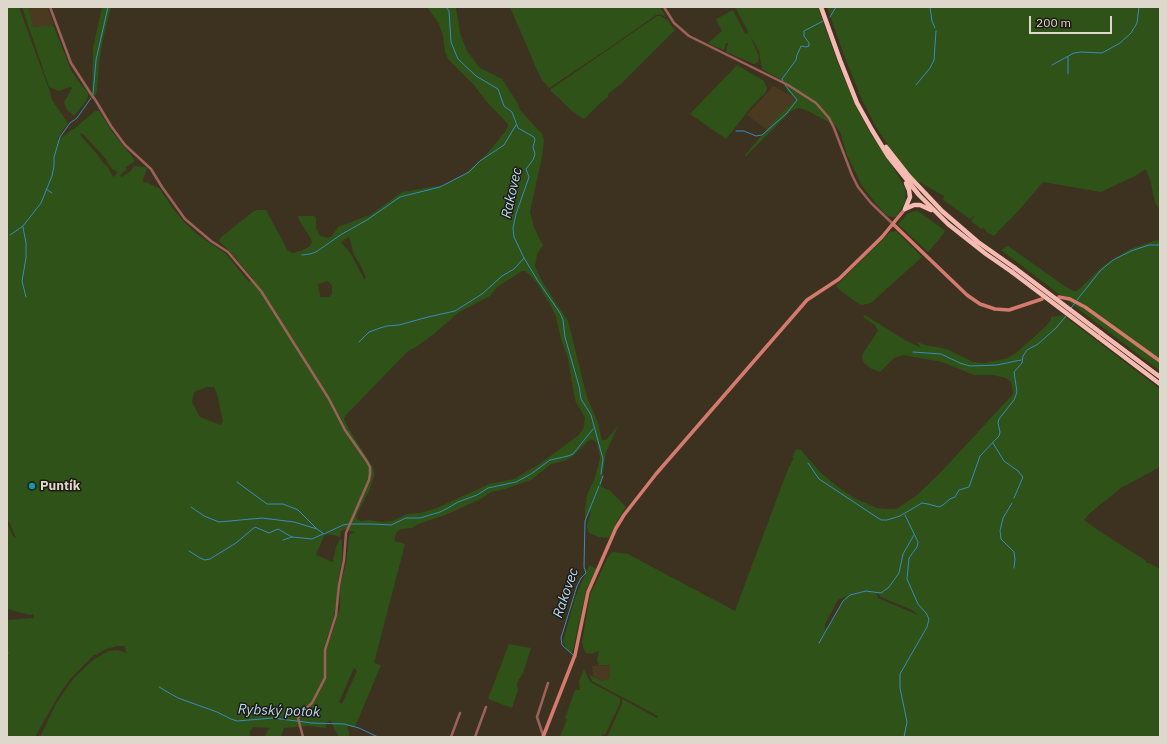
<!DOCTYPE html>
<html>
<head>
<meta charset="utf-8">
<style>
  body { margin:0 }
  #map { position:relative; width:1167px; height:744px; overflow:hidden; background:#3d3220; font-family:"IBM Plex Sans",sans-serif }
  canvas { display:block }
  .frame { position:absolute; inset:0; border:8px solid #ded7cc; pointer-events:none }
  .scale { position:absolute; left:1029px; top:16px; width:83px; height:18px; box-sizing:border-box; border:2px solid #ded7cc; border-top:0; padding-left:5px; font-size:12px; line-height:14px; white-space:nowrap; color:#ded7cc; -webkit-text-stroke:3px #201b13; paint-order:stroke }
</style>
</head>
<body>
<div id="map">
<canvas width="1167" height="744"></canvas>
<div class="frame"></div>
<div class="scale">200 m</div>
</div>
<script>
const g = document.querySelector('canvas').getContext('2d');
g.lineJoin = 'round';
function fill(path, color) { g.fillStyle = color; g.fill(path, 'evenodd'); }
const poly = rows => new Path2D(rows.map(r => 'M' + r).join(''));
function trace(path, color, width, dash) { g.strokeStyle = color; g.lineWidth = width; g.lineCap = dash ? 'butt' : 'round'; g.setLineDash(dash || []); g.stroke(path); }
function write(font, color, halo, rows, align = 'center') {
  g.font = font + ' "IBM Plex Sans",sans-serif'; g.lineWidth = 3; g.setLineDash([]); g.textBaseline = 'middle'; g.strokeStyle = halo; g.fillStyle = color; for (const [text, x, y, turn = 0] of rows) {
    g.save(); g.translate(x, y); g.rotate((+turn || 0) * Math.PI / 180); g.textAlign = isNaN(turn) ? turn : align; if (halo) g.strokeText(text, 0, 0); g.fillText(text, 0, 0); g.restore();
  }
}
const built = poly([
  [28,7,47,7,54,25,32,27],
  [773,86,798,99,780,114,767,130,747,115],
  [610,665,610,678,602,681,593,676,592,666]
]);
const green = poly([
  [7,7,19,7,50,92,52,100,68,123,57,140,67,134,71,130,74,129,95,111,99,111,113,133,134,159,134,162,126,167,127,169,120,175,122,177,131,171,134,166,145,167,147,169,142,181,145,183,146,182,160,189,174,210,185,223,197,234,226,254,249,282,253,279,235,257,219,241,220,238,254,211,258,210,266,210,288,251,293,253,300,251,309,247,312,242,310,237,299,220,298,216,314,216,316,218,316,228,320,236,328,238,332,236,338,227,343,225,370,215,402,192,444,185,463,175,484,157,506,131,508,125,506,122,485,100,474,85,448,59,445,52,443,36,439,24,427,7,456,7,460,33,467,51,480,68,502,79,517,102,520,110,542,134,544,139,542,157,530,212,535,230,543,245,537,254,535,267,543,283,568,321,587,397,598,423,602,440,606,440,618,426,606,452,601,487,609,490,626,507,619,518,609,538,599,537,589,533,588,532,587,526,591,511,588,513,585,527,585,509,587,495,595,478,600,458,597,443,592,439,588,441,573,456,564,461,551,464,531,480,505,489,491,492,481,499,445,515,418,524,412,528,401,529,396,533,394,541,405,544,374,663,381,665,355,727,347,726,349,732,349,737,339,737,330,720,326,723,326,728,308,726,284,728,281,737,265,737,268,729,271,728,253,727,250,731,250,737,40,737,57,702,74,678,92,661,108,651,118,650,126,653,125,646,117,646,106,649,96,655,94,655,70,679,59,695,35,737,7,737,7,620,34,618,33,614,30,615,7,609,7,523,13,536,16,538,7,518],
  [82,133,105,158,112,169,118,172,113,177,108,167,103,163,98,155,81,136,80,134],
  [349,237,354,255,361,266,366,278,364,279,351,254,341,242],
  [522,271,525,271,531,276,537,283,551,306,556,317,561,339,568,358,575,400,585,418,584,427,579,435,538,465,514,479,489,484,437,508,420,513,407,514,392,521,382,522,370,520,361,521,357,519,356,517,357,514,369,491,374,476,374,471,372,466,346,424,344,419,347,414,408,351,416,347,434,334,459,312,490,296,497,287],
  [328,281,332,286,332,294,329,297,321,297,320,296,318,284],
  [207,387,214,387,217,394,223,421,221,425,200,417,192,402,194,392],
  [346,529,348,529,349,531,356,532,350,534,349,537,346,564,340,585,340,608,329,642,326,640,333,620,337,600,338,581,342,560,342,541,340,539,336,547,333,562,316,555,324,536,327,534,340,537,341,531],
  [354,668,357,671,342,704,339,702],
  [22,7,28,7,33,27,51,25,54,27,71,70,79,82,89,94,86,101,74,116,67,110,64,102,72,88,70,87,59,91,49,87],
  [102,7,111,7,103,39,99,63,97,92,95,96,92,92,93,48],
  [510,7,660,7,666,17,660,14,656,15,615,44,549,88,542,80,537,70],
  [735,7,818,7,837,61,855,104,869,131,893,167,905,188,906,201,896,217,892,217,888,216,882,211,862,186,847,155,840,132,836,126,806,110,799,108,791,111,746,156,745,155,780,114,797,99,787,91,785,82,762,69,759,51,749,34,759,56,758,62,754,64,726,52,728,43,726,43,724,50,708,43,722,31,716,19,733,10,745,34,749,33],
  [827,7,1160,7,1160,210,1155,203,1150,179,1146,170,1144,170,1135,176,1101,192,1043,182,1020,209,994,236,986,232,986,230,984,228,981,229,971,221,975,215,970,219,943,200,944,196,912,178,893,153,876,127,862,100,845,58],
  [657,16,661,16,668,21,675,30,622,83,608,94,608,97,599,104,584,119,572,111,551,91,551,89],
  [737,65,764,81,767,89,766,92,752,106,726,139,690,114],
  [914,211,918,211,944,230,945,232,928,252,898,224,907,214],
  [896,231,922,257,871,303,862,305,859,304,842,292,836,286,890,232],
  [1160,239,1160,371,1001,250,1008,246,1066,287,1074,291,1077,291,1104,265,1114,259,1130,249],
  [865,315,905,340,921,348,917,342,925,345,947,349,973,362,984,363,1008,358,1016,353,1045,327,1051,320,1051,317,1063,315,1160,389,1160,467,1121,488,1090,513,1084,520,1099,531,1145,560,1147,563,1149,563,1160,569,1160,737,607,737,622,704,622,699,657,718,658,716,592,681,590,675,602,681,610,678,610,665,599,665,597,660,599,651,591,654,586,653,583,647,582,642,590,595,608,557,612,552,628,554,735,611,783,482,789,467,794,458,792,458,796,449,801,450,820,472,838,487,854,498,877,508,887,509,896,509,916,496,941,472,1012,395,1013,392,1011,382,1006,378,993,375,974,375,942,362,903,355,894,358,880,372,870,368,864,363,862,357,863,353,878,331,875,325,863,317],
  [877,593,881,597,914,611,918,615,878,598],
  [846,596,835,616,825,630,825,624,838,600],
  [589,565,597,569,586,591,574,646,572,653,570,653,566,648,563,641,564,638,575,598],
  [509,644,531,648,523,673,518,681,517,685,518,690,512,708,488,699],
  [584,669,590,682,620,698,620,703,605,735,602,734,603,737,560,737,567,719,565,718,575,690,580,690,579,681]
]);
const stream = poly([
  [446,7,449,11,451,42,458,59,476,76,498,89,504,106,512,112,518,128,534,137,535,140,533,147,535,154,533,160,526,169,529,177,528,180,516,214,513,228,514,237,524,258,538,281,560,313,563,320,565,337,579,386,581,399,591,415,603,459,601,474],
  [930,7,932,21,935,28],
  [830,17,836,7],
  [1068,57,1068,74],
  [1052,65,1074,53,1081,52,1102,53,1120,43,1131,33,1137,23,1139,7],
  [783,81,782,79,796,60,797,55,801,46,806,47,809,46,809,43,804,36,804,31,823,21],
  [916,85,930,68,934,60,936,31],
  [93,95,96,60,108,7],
  [736,131,744,131,756,136,762,135,787,113,797,100,785,85],
  [46,189,52,193],
  [23,227,26,243,26,258,22,281,26,297],
  [10,235,23,226,41,203,52,176,54,166,54,157,60,137,70,123,77,118,91,98],
  [302,255,310,254,316,252,342,234,367,220,400,197,440,187,469,172,480,161,504,145,516,125],
  [1077,300,1100,271,1113,260,1131,251,1149,245,1160,245],
  [1071,308,1075,303],
  [359,342,369,332,380,328,387,326,399,325,428,317,455,311,482,294,502,276,514,269,524,258],
  [913,352,941,354,960,363,970,366,997,365,1021,360],
  [993,443,1004,461,1018,471,1023,477,1014,498],
  [808,463,819,479,881,520,887,520,900,516,922,503,928,504,939,507,943,505,950,499,955,497,959,490,969,487,980,456,999,436,1000,432,998,423,999,419,1014,400,1017,392,1014,372,1022,363,1023,356,1027,350,1038,344,1056,328,1066,316],
  [237,482,267,504,283,504,298,510,316,528],
  [600,484,603,476],
  [1012,503,1003,518,1000,531,1001,539,1014,552,1015,559,1014,568],
  [191,507,204,516,219,522,262,518,294,522,317,529,324,534,343,525,349,524,372,524,391,525,406,518,420,518,440,512,448,508,458,502,477,495,488,488,516,482,531,474,550,460,568,456,573,454,593,429],
  [283,540,292,537],
  [189,551,200,558,205,560,210,559,236,543,255,527,269,533,278,529,292,537,312,539,323,534],
  [819,643,843,601,850,595,866,591,881,593,889,587,899,573,903,554,914,535],
  [7,653,8,653],
  [573,655,562,645,561,638,577,586,581,578,586,573,584,567,585,521,599,486],
  [159,687,178,698,217,712,231,719,237,721,273,718,312,723,344,724,359,728,378,737],
  [904,737,907,722,900,688,900,674,927,627,929,619,926,613,918,604,907,579,909,558,917,547,918,542,905,515]
]);
const street = poly([
  [50,7,71,63,91,94,96,101,111,126,125,145,151,169,162,187,185,219,211,241,228,252,261,291,329,399,345,430,366,460,370,467,370,474,369,480,346,533,344,560,339,585,336,615,325,650,325,678,312,703,300,714,298,718,303,737],
  [664,7,674,23,689,36,788,85,816,103,829,118,834,128,852,175,858,187,871,203,893,224],
  [543,735,537,717,548,683],
  [451,737,460,713],
  [475,737,486,707]
]);
const secondary = poly([
  [893,224,967,295,980,304,995,309,1009,310,1042,299],
  [1059,297,1070,299,1085,307,1160,361],
  [543,737,575,655,588,592,616,528,624,515,656,474,807,300,839,279,882,237,905,209]
]);
const highway = poly([
  [821,7,840,60,857,103,872,130,888,156,919,195,948,224,986,254,1012,272],
  [886,147,908,175,942,211,978,242,1015,268],
  [905,209,910,197,909,190,906,183],
  [905,209,914,205,920,205,931,210],
  [1101,333,1160,377],
  [1098,337,1160,384]
]);
const highwayBridge = poly([
  [1015,268,1101,333],
  [1012,272,1098,337]
]);
const markers = [
  [32,486,4,"#0f9aa8"]
];
const poiNames = [
  ["Puntík",40,486]
];
const waterNames = [
  ["Rakovec",512,193,-77],
  ["Rakovec",566,593,-71],
  ["Rybský potok",279,711,2]
];
fill(built, '#493a21');
fill(green, '#2e5217');
trace(stream, '#388cbf', 1);
trace(street, '#9c625a', 2.5);
trace(secondary, '#d57a6f', 3.5);
trace(highway, '#f5bbb3', 4.5);
trace(highwayBridge, '#f5bbb3', 4.5);
for (const [x, y, r, color] of markers) { const dot = new Path2D(); dot.arc(x, y, r, 0, 2 * Math.PI); g.fillStyle = color; g.fill(dot); trace(dot, '#201b13', 1.5); }
write('bold 13px', '#ded7cc', '#201b13', poiNames, 'left');
write('italic 14px', '#b5dcf8', '#201b13', waterNames);
</script>
</body>
</html>
